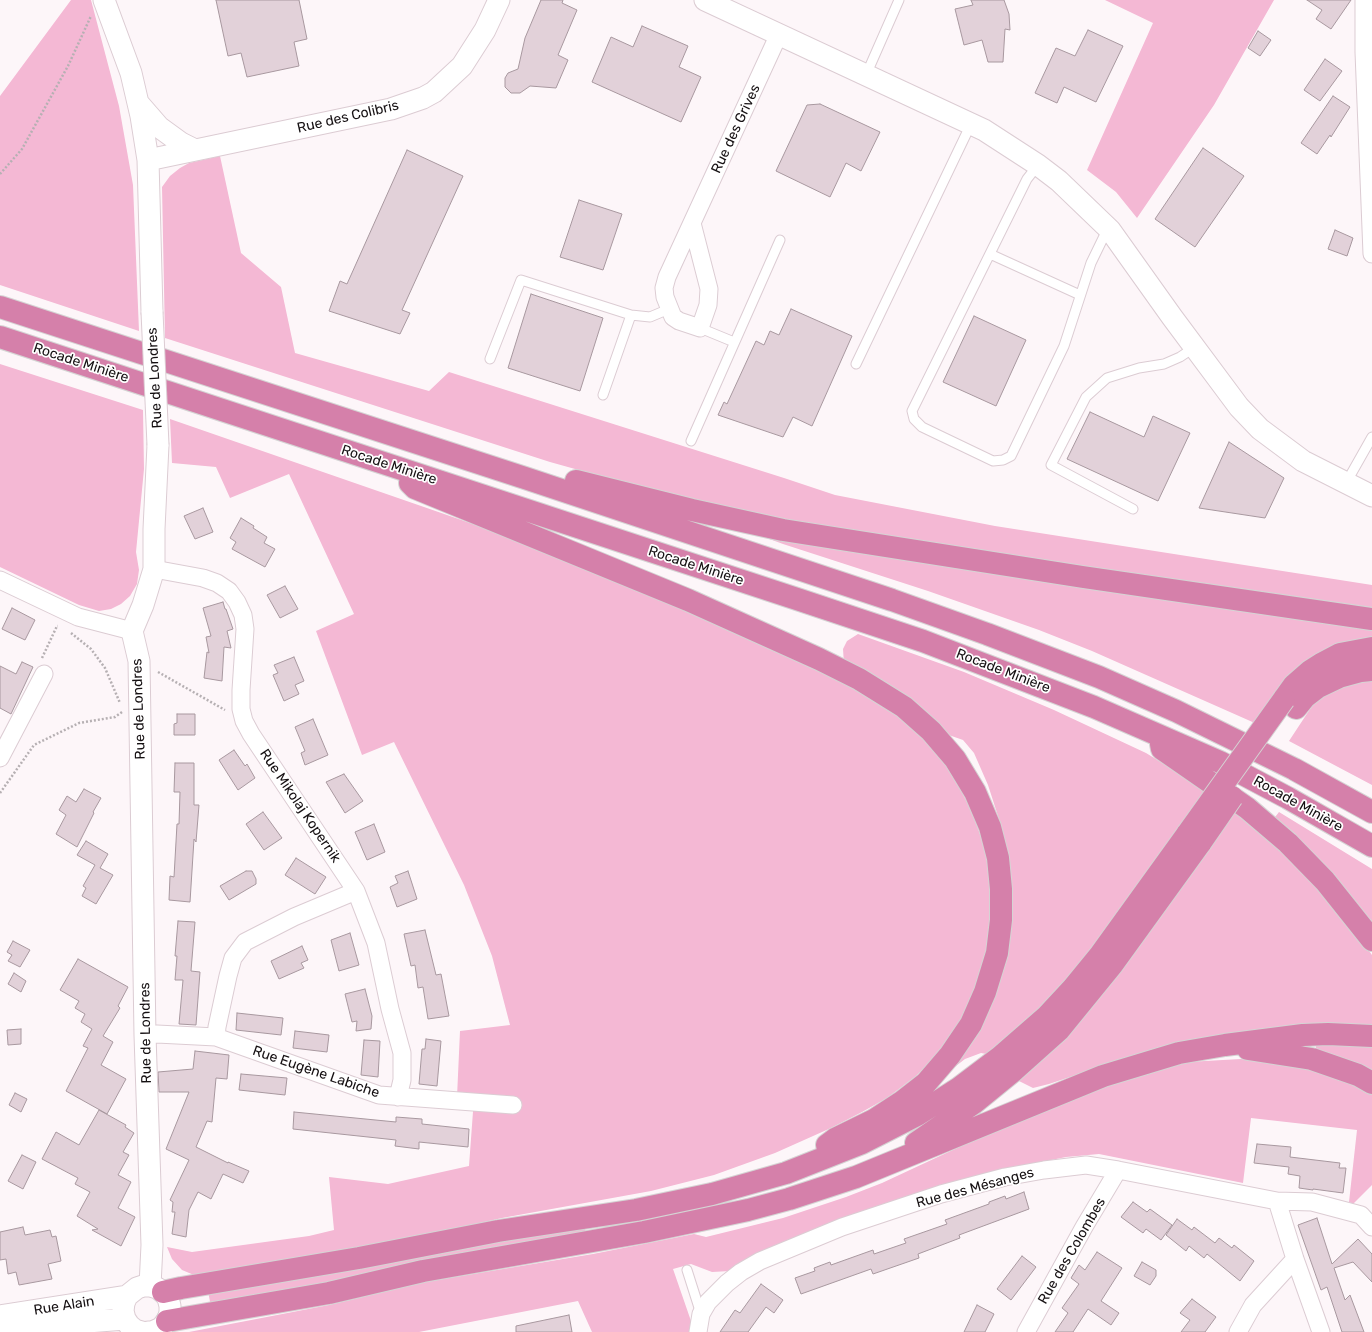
<!DOCTYPE html>
<html>
<head>
<meta charset="utf-8">
<style>
  body { margin:0 }
  canvas { display:block; background:#fdf6f9 }
</style>
</head>
<body>
<canvas width="1372" height="1332"></canvas>
<script>
const g = document.querySelector('canvas').getContext('2d');
g.lineJoin = 'round';
function fill(path, color) { g.fillStyle = color; g.fill(path, 'evenodd'); }
const poly = rows => new Path2D(rows.map(r => 'M' + r).join(''));
function trace(path, color, width, dash) { g.strokeStyle = color; g.lineWidth = width; g.lineCap = dash ? 'butt' : 'round'; g.setLineDash(dash || []); g.stroke(path); }
function write(font, color, halo, rows, align = 'center') {
  g.font = font + ' Rubik,sans-serif'; g.lineWidth = 3.5; g.setLineDash([]); g.textBaseline = 'middle'; g.strokeStyle = halo; g.fillStyle = color; for (const [text, x, y, turn = 0] of rows) {
    g.save(); g.translate(x, y); g.rotate((+turn || 0) * Math.PI / 180); g.textAlign = isNaN(turn) ? turn : align; if (halo) g.strokeText(text, 0, 0); g.fillText(text, 0, 0); g.restore();
  }
}
const green = poly([
  [71,0,91,0,119,106,133,185,139,331,0,285,0,96],
  [1105,0,1274,0,1214,105,1137,218,1116,192,1087,170,1153,23],
  [220,156,241,253,281,287,295,353,429,391,449,372,784,478,835,495,995,526,1372,585,1372,614,775,519,686,500,550,462,165,338,162,187,170,176,180,168,189,163],
  [0,364,143,410,144,469,136,552,139,570,137,584,130,596,121,604,111,609,99,611,79,605,0,567],
  [170,419,473,524,633,587,833,672,885,704,925,737,951,771,972,812,986,851,991,892,989,940,980,979,963,1019,940,1052,916,1076,887,1098,862,1112,831,1128,775,1153,714,1175,651,1191,502,1218,382,1245,194,1275,182,1270,172,1259,167,1247,192,1252,309,1236,334,1230,329,1177,388,1184,469,1166,474,1098,457,1097,460,1031,510,1025,492,956,464,885,394,742,362,755,316,631,354,614,289,474,230,498,216,467,172,463],
  [734,526,1352,625,1372,630,1372,637,1355,641,1257,724,1092,651,1039,630,928,591,783,544],
  [858,634,964,672,1054,710,1146,753,1210,792,1070,983,992,1055,981,1053,965,1059,952,1069,969,1040,1006,854,998,816,988,785,974,753,963,740,943,733,844,664,843,649,847,641],
  [1372,679,1372,785,1289,741,1314,703,1325,692],
  [1235,812,1295,863,1338,909,1372,955,1372,1029,1115,1062,1049,1084,1033,1088,1019,1081,1067,1034,1120,971],
  [1279,812,1372,869,1372,930,1272,821],
  [1316,1045,1372,1046,1372,1077,1316,1053],
  [1241,1059,1309,1068,1364,1088,1372,1093,1372,1185,1353,1204,1349,1202,1357,1130,1251,1118,1243,1183,1099,1154,1066,1157,1002,1170,730,1271,712,1272,691,1264,673,1269,691,1321,692,1332,592,1332,578,1301,419,1332,189,1332,329,1305,425,1282,593,1254,694,1234,706,1237,783,1218,846,1197,882,1183,1045,1107,1119,1080,1187,1062],
  [584,1227,587,1235,211,1307,208,1291]
]);
const building = poly([
  [216,0,299,0,307,39,294,42,299,66,247,77,241,53,228,56,216,0],
  [541,0,563,0,562,3,577,10,558,55,568,60,556,88,530,86,520,93,511,93,505,87,505,78,508,73,518,69,525,38,541,0],
  [971,0,1004,0,1009,14,1010,30,1005,29,1003,62,988,62,982,40,964,45,955,9,973,5,971,0],
  [1307,0,1351,0,1331,29,1316,19,1322,10,1307,0],
  [642,26,688,46,679,67,701,77,681,122,592,82,611,37,633,47,642,26],
  [1088,30,1123,46,1096,102,1064,87,1057,103,1035,93,1056,48,1075,56,1088,30],
  [1258,31,1271,40,1260,56,1248,48,1258,31],
  [1325,59,1342,71,1320,101,1304,90,1325,59],
  [1333,96,1350,107,1331,137,1330,135,1317,154,1301,143,1333,96],
  [820,104,880,132,861,171,846,163,830,197,776,171,807,105,820,104],
  [1203,148,1244,176,1195,247,1155,219,1203,148],
  [407,150,463,176,402,310,410,313,400,334,329,311,340,281,347,284,407,150],
  [579,200,622,214,603,270,560,257,579,200],
  [1335,230,1353,238,1347,256,1328,249,1335,230],
  [531,294,603,318,580,391,508,368,531,294],
  [791,309,852,336,812,426,793,417,783,437,718,415,724,402,727,404,756,341,764,345,770,331,779,335,791,309],
  [974,316,1026,340,996,406,943,382,974,316],
  [1090,412,1144,437,1153,416,1190,433,1158,501,1067,459,1090,412],
  [1229,442,1284,478,1265,518,1199,508,1229,442],
  [203,508,213,532,195,539,184,516,203,508],
  [241,518,254,526,253,528,267,537,264,543,275,549,265,567,232,549,236,542,230,538,241,518],
  [285,586,298,609,280,618,267,595,285,586],
  [223,602,225,609,226,609,233,629,227,631,231,648,224,647,222,681,204,678,207,652,209,653,206,637,211,636,203,608,223,602],
  [12,608,35,620,25,640,2,629,12,608],
  [294,657,304,681,295,685,299,694,284,701,273,675,278,673,274,665,294,657],
  [22,662,33,667,11,714,0,708,0,666,16,674,22,662],
  [177,714,195,714,195,735,174,735,174,724,177,723,177,714],
  [313,719,328,755,305,765,301,753,305,751,295,727,313,719],
  [234,750,245,766,247,764,255,778,238,790,219,760,234,750],
  [175,763,194,763,194,805,199,805,196,842,194,839,190,902,169,900,170,876,174,877,177,824,179,824,180,792,174,792,175,763],
  [344,774,363,801,345,813,326,782,344,774],
  [84,789,101,798,93,812,94,813,77,847,56,834,66,815,59,810,67,796,76,802,84,789],
  [263,812,282,838,264,850,246,824,263,812],
  [374,824,385,852,367,860,355,832,374,824],
  [86,841,108,854,100,868,113,875,96,904,82,896,86,888,83,886,95,865,77,855,86,841],
  [296,858,326,877,315,894,285,875,296,858],
  [246,871,252,871,256,879,256,884,229,900,220,886,246,871],
  [408,871,417,899,397,907,390,887,398,883,395,876,408,871],
  [178,921,195,922,191,971,200,972,196,1025,179,1024,183,980,175,980,177,956,175,956,178,921],
  [425,930,436,975,441,974,449,1016,428,1019,423,987,418,988,415,965,411,966,404,934,425,930],
  [350,933,359,965,339,971,331,940,350,933],
  [13,941,30,950,20,967,8,961,12,955,7,952,13,941],
  [302,946,308,960,301,963,304,968,279,979,271,961,302,946],
  [78,959,128,987,118,1006,120,1008,103,1036,113,1042,101,1065,126,1079,107,1114,66,1091,88,1048,83,1046,92,1029,81,1022,85,1014,75,1008,79,1001,60,990,78,959],
  [14,973,26,981,21,992,8,984,14,973],
  [365,989,372,1016,371,1029,356,1031,357,1021,352,1022,345,994,365,989],
  [237,1013,283,1018,281,1035,236,1030,237,1013],
  [21,1029,21,1044,8,1045,7,1030,21,1029],
  [295,1031,329,1035,327,1052,293,1048,295,1031],
  [426,1039,441,1041,437,1086,419,1084,422,1049,425,1049,426,1039],
  [364,1040,380,1041,378,1077,361,1075,364,1040],
  [195,1051,229,1055,227,1079,216,1078,212,1122,207,1121,196,1147,228,1163,228,1162,249,1171,243,1183,223,1174,211,1199,198,1192,189,1210,186,1237,172,1234,175,1212,172,1212,173,1202,170,1200,189,1160,166,1149,189,1092,159,1092,158,1072,193,1069,195,1051],
  [241,1074,287,1078,285,1095,239,1090,241,1074],
  [15,1093,27,1099,21,1112,9,1105,15,1093],
  [99,1110,126,1125,125,1127,134,1133,123,1152,129,1155,118,1175,131,1182,118,1208,135,1217,121,1246,92,1230,98,1229,77,1216,90,1192,75,1184,78,1178,42,1159,56,1132,79,1145,99,1110],
  [294,1112,396,1122,396,1117,422,1119,422,1124,469,1129,468,1147,419,1142,419,1149,395,1146,396,1140,293,1129,294,1112],
  [1257,1144,1291,1147,1290,1157,1340,1163,1339,1168,1346,1168,1343,1193,1313,1189,1313,1190,1299,1188,1300,1176,1288,1174,1289,1167,1254,1163,1257,1144],
  [22,1155,36,1162,23,1189,8,1181,22,1155],
  [1024,1192,1029,1209,959,1235,960,1238,918,1254,919,1258,873,1274,871,1269,801,1294,795,1278,815,1271,814,1268,830,1262,831,1265,873,1250,874,1254,906,1243,904,1239,947,1224,945,1220,989,1204,989,1202,1005,1196,1006,1199,1024,1192],
  [1133,1202,1147,1212,1150,1209,1172,1225,1161,1240,1146,1229,1143,1233,1121,1217,1133,1202],
  [1317,1218,1332,1264,1358,1239,1372,1254,1372,1282,1353,1262,1334,1268,1345,1300,1350,1295,1364,1332,1342,1332,1327,1287,1321,1290,1298,1225,1317,1218],
  [1177,1219,1192,1230,1194,1227,1215,1243,1219,1238,1232,1248,1234,1245,1254,1261,1240,1281,1207,1254,1204,1258,1189,1246,1186,1251,1166,1235,1177,1219],
  [23,1227,25,1235,50,1230,52,1237,56,1236,61,1261,48,1264,52,1279,19,1285,16,1272,8,1274,6,1259,0,1260,0,1232,23,1227],
  [1097,1252,1122,1268,1101,1301,1119,1313,1111,1325,1088,1309,1073,1332,1055,1332,1068,1313,1062,1308,1079,1284,1071,1278,1079,1265,1085,1270,1097,1252],
  [1022,1256,1036,1267,1011,1300,997,1289,1022,1256],
  [1142,1262,1156,1270,1156,1276,1150,1285,1134,1276,1142,1262],
  [761,1284,783,1300,774,1313,766,1307,748,1332,720,1332,735,1310,740,1313,761,1284],
  [1192,1299,1216,1317,1205,1332,1181,1332,1190,1320,1180,1313,1192,1299],
  [977,1305,994,1314,985,1332,964,1332,977,1305],
  [569,1315,572,1332,516,1332,516,1326,569,1315]
]);
const path = poly([
  [0,174,22,149,68,66,91,16],
  [71,633,91,649,105,668,120,703],
  [42,658,57,626,58,626],
  [158,672,225,710],
  [0,793,34,745,79,723,115,717,122,712]
]);
const service = poly([
  [866,75,899,0],
  [1038,165,1027,179,912,411,914,419,922,427,993,461,1003,460,1011,456,1064,346,1091,263,1108,228],
  [990,254,1080,295],
  [700,328,734,342],
  [490,359,521,280,631,315,650,317,669,309],
  [856,364,971,124],
  [603,395,631,315],
  [691,441,780,240],
  [1346,483,1372,437],
  [1133,509,1051,465,1086,397,1107,378,1139,368,1164,364,1180,357,1195,347],
  [687,1270,701,1314]
]);
const minor = poly([
  [1364,0,1364,52,1372,254],
  [692,223,709,289,708,305,700,328,679,321,673,317,665,297,664,288,667,277,779,34],
  [154,569,203,578,217,583,229,591,237,602,243,615,245,629,241,690,241,709,244,721,251,734,356,891,376,943,390,1009,402,1053,402,1080,398,1097],
  [0,580,78,617,132,631],
  [0,758,44,674],
  [145,1035,157,1034,216,1037,379,1095,513,1105],
  [216,1037,217,1027,228,976,233,958,245,942,294,917,356,891],
  [1277,1201,1295,1259,1321,1332],
  [698,1332,701,1314,708,1302,727,1283,741,1272,760,1261,842,1227,941,1194,1005,1177,1044,1170,1086,1165,1118,1170,1277,1201,1312,1202,1361,1215,1372,1227],
  [1026,1332,1084,1227,1118,1170],
  [1238,1332,1253,1305,1295,1259]
]);
const tertiary = poly([
  [104,0,131,73,141,116,148,160,152,312],
  [705,0,984,130,1038,165,1059,181,1110,230,1172,317,1239,407,1260,429,1303,461,1372,496],
  [139,104,159,127,181,143,195,150],
  [148,160,391,109,423,98,434,92,462,66,485,30,499,0],
  [150,1286,152,1245,145,1035,139,661,132,631,143,605,154,569,154,529,158,445],
  [0,1316,127,1296],
  [0,1329,125,1319],
  [142,1332,135,1330,129,1325,125,1319,123,1311,124,1303,127,1296,137,1288,143,1286,150,1286,157,1288,163,1292,168,1298,170,1306,170,1313,167,1321,161,1328,152,1332,148,1332]
]);
const motorway = poly([
  [0,307,525,478,892,600,987,634,1099,677,1176,711,1294,769,1372,812],
  [0,337,800,600,923,641,1094,707,1220,762,1288,798,1372,846],
  [576,481,692,510,783,530,1083,577,1372,619],
  [410,483,415,488,688,600,819,659,859,679,904,707,931,731,955,759,975,792,990,827,998,858,1001,889,1001,920,997,953,985,992,971,1024,950,1055,926,1083,903,1101,874,1120,835,1139,827,1145],
  [1284,699,1294,685,1310,671,1321,664,1340,654,1372,648],
  [1296,708,1305,697,1318,687,1339,677,1361,671,1372,670],
  [1161,744,1162,749,1247,808,1288,843,1325,881,1372,940],
  [1248,1049,1312,1059,1358,1075,1372,1083],
  [916,1143,974,1103,1012,1072,1059,1030,1112,965,1201,842],
  [163,1292,181,1288,359,1258,498,1231,636,1210,712,1194,786,1173,862,1143,917,1115,959,1088,1000,1057,1047,1016,1073,988,1100,955,1188,833],
  [167,1321,329,1293,423,1271,644,1232,748,1210,789,1199,856,1177,1103,1076,1179,1053,1225,1045,1303,1035,1328,1034,1372,1036]
]);
const tertiaryBridge = poly([
  [152,312,158,445]
]);
const motorwayBridge = poly([
  [1188,833,1284,699],
  [1201,842,1232,797]
]);
const streetNames = [
  ["Rue des Colibris",348,117,-13],
  ["Rue des Grives",736,129,-65],
  ["Rocade Minière",81,363,18],
  ["Rue de Londres",155,378,-93],
  ["Rocade Minière",389,465,18],
  ["Rocade Minière",696,566,18],
  ["Rocade Minière",1003,671,21],
  ["Rue de Londres",139,709,-92],
  ["Rocade Minière",1298,804,29],
  ["Rue Mikolaj Kopernik",300,806,56],
  ["Rue de Londres",146,1033,-91],
  ["Rue Eugène Labiche",316,1072,19],
  ["Rue des Mésanges",975,1188,-15],
  ["Rue des Colombes",1072,1251,-60],
  ["Rue Alain",64,1306,-9]
];
fill(green, '#f4b8d4');
fill(building, '#e2d1d9');
trace(building, '#a8989f', 1);
trace(service, '#dcccd3', 11);
trace(minor, '#dcccd3', 19);
trace(tertiary, '#dcccd3', 23);
trace(motorway, '#d5d4d4', 24);
trace(path, '#b6b0b3', 2.5, [2, 2]);
trace(service, '#fff', 9);
trace(minor, '#fff', 17);
trace(tertiary, '#fff', 21);
trace(motorway, '#d580aa', 22);
trace(tertiaryBridge, '#dcccd3', 23, []);
trace(motorwayBridge, '#d5d4d4', 24, []);
trace(tertiaryBridge, '#fff', 21);
trace(motorwayBridge, '#d580aa', 22);
write('14px', '#151012', '#fff', streetNames);
</script>
</body>
</html>
